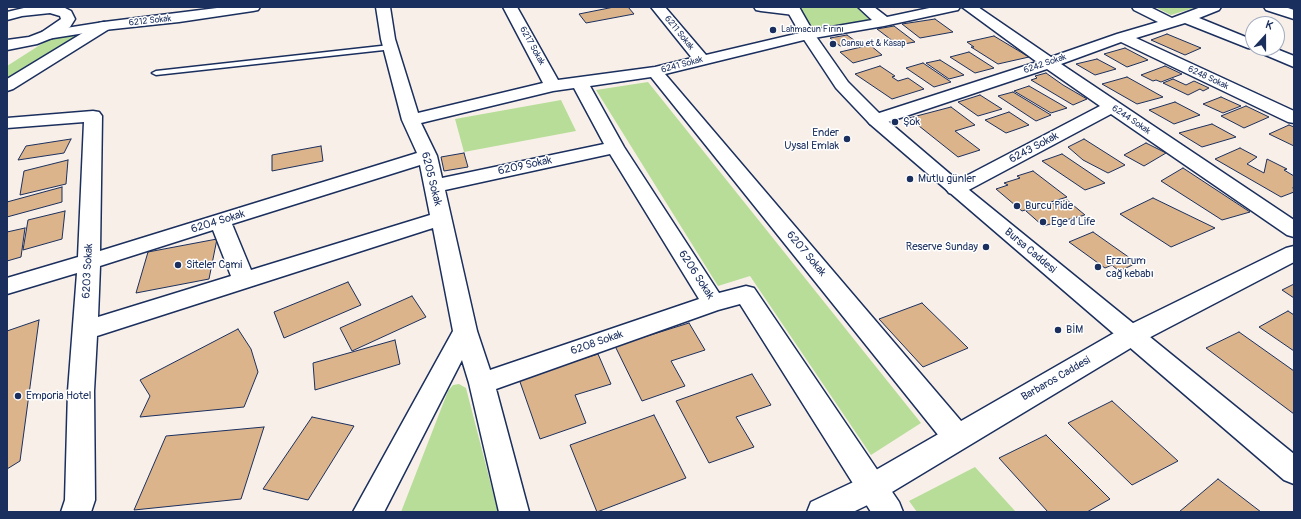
<!DOCTYPE html>
<html>
<head>
<meta charset="utf-8">
<style>
  body { margin:0 }
  #map { position:relative; width:1301px; height:519px; overflow:hidden; background:#f8f0e8; font-family:Pangolin,sans-serif }
  canvas { display:block }
  .frame { position:absolute; inset:0; border:8px solid #1b2f5e; pointer-events:none }
  .north { position:absolute; left:1245px; top:16px; width:40px; height:40px; box-sizing:border-box; background:#fff; border:1px solid #a4acbf; border-radius:50%; rotate:21deg; font-size:11px; font-weight:700; line-height:16px; text-align:center; color:#1b2f5e }
  .north::after { content:''; display:block; margin:auto; width:14px; height:18px; background:#1b2f5e; clip-path:polygon(50% 0,100% 100%,50% 72%,0 100%) }
</style>
</head>
<body>
<div id="map">
<canvas width="1301" height="519"></canvas>
<div class="frame"></div>
<div class="north">K</div>
</div>
<script>
const g = document.querySelector('canvas').getContext('2d');
g.lineJoin = 'round';
function fill(path, color) { g.fillStyle = color; g.fill(path, 'evenodd'); }
const poly = rows => new Path2D(rows.map(r => 'M' + r).join(''));
function trace(path, color, width, dash) { g.strokeStyle = color; g.lineWidth = width; g.lineCap = dash ? 'butt' : 'round'; g.setLineDash(dash || []); g.stroke(path); }
function write(font, color, halo, rows, align = 'center') {
  g.font = font + ' Pangolin,sans-serif'; g.lineWidth = 3; g.setLineDash([]); g.textBaseline = 'middle'; g.strokeStyle = halo; g.fillStyle = color; for (const [text, x, y, turn = 0] of rows) {
    g.save(); g.translate(x, y); g.rotate((+turn || 0) * Math.PI / 180); g.textAlign = isNaN(turn) ? turn : align; if (halo) g.strokeText(text, 0, 0); g.fillText(text, 0, 0); g.restore();
  }
}
const green = poly([
  [792,7,865,7,884,22,808,35],
  [1155,7,1197,7,1171,15],
  [96,33,7,86,7,66,54,36],
  [648,82,921,423,871,455,750,276,718,286,596,90],
  [561,100,576,131,464,152,455,119],
  [459,384,466,388,498,512,401,512,448,391,453,385],
  [975,467,1016,512,917,512,909,501]
]);
const building = poly([
  [614,7,628,7,634,14,586,23,579,14,614,7],
  [935,19,953,32,920,38,902,24,935,19],
  [894,26,915,42,898,45,877,29,894,26],
  [1167,34,1201,48,1185,55,1151,40,1167,34],
  [847,35,858,43,840,46,830,38,847,35],
  [994,36,1029,57,998,64,971,47,974,47,967,42,994,36],
  [870,45,882,55,853,63,840,52,870,45],
  [1125,48,1148,60,1127,67,1104,54,1125,48],
  [969,52,994,68,975,73,950,57,969,52],
  [1097,59,1116,69,1095,75,1076,64,1097,59],
  [940,60,964,75,949,79,926,63,940,60],
  [923,63,951,82,934,87,906,68,923,63],
  [880,66,895,76,892,77,898,81,908,78,924,89,892,99,855,74,880,66],
  [1165,66,1182,74,1161,82,1156,80,1153,81,1141,75,1165,66],
  [1046,73,1063,85,1087,99,1073,105,1031,80,1037,78,1035,76,1046,73],
  [1127,77,1163,97,1137,104,1102,84,1127,77],
  [1173,79,1186,85,1194,81,1209,88,1203,91,1200,89,1188,95,1163,83,1173,79],
  [1029,86,1067,108,1051,113,1014,91,1029,86],
  [1013,92,1051,115,1036,121,998,96,1013,92],
  [980,95,1002,109,978,116,958,102,980,95],
  [1221,97,1241,106,1223,113,1203,104,1221,97],
  [1175,102,1200,115,1174,124,1149,110,1175,102],
  [1246,106,1269,117,1244,128,1221,116,1246,106],
  [951,107,975,125,955,131,980,150,958,157,909,118,951,107],
  [1009,112,1029,125,1006,133,985,120,1009,112],
  [1212,124,1236,137,1202,147,1179,133,1212,124],
  [1289,125,1294,127,1294,146,1269,134,1289,125],
  [71,139,64,153,18,160,26,146,71,139],
  [1084,139,1125,165,1108,173,1083,160,1068,147,1084,139],
  [1146,143,1166,153,1144,166,1124,155,1146,143],
  [321,146,323,161,272,171,272,155,321,146],
  [1240,148,1257,157,1247,164,1264,173,1267,159,1287,169,1284,170,1294,176,1294,186,1293,187,1294,192,1281,197,1215,159,1240,148],
  [464,153,468,167,444,171,441,157,464,153],
  [1062,154,1105,183,1085,190,1042,161,1062,154],
  [68,160,66,184,20,195,24,171,68,160],
  [1183,168,1250,212,1222,220,1161,181,1183,168],
  [1033,171,1067,197,1022,211,996,189,1008,185,1004,183,1020,178,1017,176,1033,171],
  [62,187,62,202,7,217,7,202,62,187],
  [1153,198,1215,228,1171,247,1120,214,1153,198],
  [1067,200,1085,215,1043,226,1026,211,1067,200],
  [65,211,62,239,23,250,28,220,65,211],
  [25,228,21,257,7,261,7,232,25,228],
  [1093,232,1137,263,1119,271,1112,265,1105,268,1069,242,1093,232],
  [217,239,209,279,136,293,148,252,217,239],
  [348,282,361,305,284,338,274,312,348,282],
  [1294,284,1294,298,1282,290,1294,284],
  [412,296,426,317,352,351,340,328,412,296],
  [922,303,968,348,923,367,879,319,922,303],
  [1288,311,1294,315,1294,351,1259,327,1288,311],
  [39,320,20,461,7,469,7,331,39,320],
  [689,323,705,350,671,361,685,386,642,401,615,346,689,323],
  [238,329,251,349,258,372,244,407,140,417,150,396,140,380,238,329],
  [1239,332,1294,371,1294,414,1206,348,1239,332],
  [395,340,400,364,315,390,313,363,395,340],
  [598,354,611,384,575,395,586,423,540,439,519,379,598,354],
  [752,374,771,405,736,417,754,447,709,463,676,401,752,374],
  [1112,401,1178,461,1132,485,1068,423,1112,401],
  [654,415,686,478,597,512,570,445,654,415],
  [312,417,354,426,308,500,263,489,312,417],
  [264,427,241,499,134,510,166,436,264,427],
  [1046,435,1110,499,1087,512,1048,512,999,458,1046,435],
  [1218,479,1261,512,1179,512,1218,479]
]);
const service = poly([
  [390,45,393,45,393,49,156,75,152,73,156,71,390,45]
]);
const minor = poly([
  [376,7,390,7,395,39,418,113,543,83,503,7,517,7,558,80,655,67,692,58,651,7,665,7,706,55,808,31,872,20,858,7,874,7,887,17,934,7,960,7,958,10,953,11,884,26,808,39,665,74,967,428,971,437,967,446,957,449,947,446,651,77,590,86,624,147,719,293,746,286,754,288,899,502,903,512,871,512,740,304,718,310,496,389,529,512,499,512,469,383,462,360,384,512,353,512,453,331,433,228,97,336,94,391,95,500,91,512,61,512,65,500,68,391,77,273,7,294,7,278,78,257,84,122,7,128,7,118,93,111,99,112,102,116,100,251,417,153,402,120,381,39,376,7],
  [574,88,604,144,442,178,437,156,421,123,553,91,574,88],
  [610,154,699,299,490,370,477,331,445,190,610,154],
  [420,165,430,215,251,270,232,224,420,165],
  [213,230,231,276,98,317,100,266,213,230],
  [754,7,795,7,799,8,801,11,799,14,794,15,761,11,756,10,754,7],
  [962,7,978,7,1051,57,1117,34,1158,22,1134,10,1132,7,1150,7,1172,18,1201,7,1221,7,1219,10,1199,18,1253,40,1253,48,1274,48,1294,56,1294,67,1256,51,1254,49,1248,48,1185,23,1136,38,1294,111,1294,123,1288,122,1121,42,1061,64,1294,220,1294,237,1287,235,1111,114,963,193,956,195,949,193,946,189,949,185,1100,106,1047,69,882,124,876,125,870,124,867,120,870,116,1037,62,962,7],
  [1264,7,1285,7,1294,10,1294,19,1266,10,1264,7],
  [104,22,109,23,111,26,109,29,13,89,7,91,7,79,99,23,104,22]
]);
const tertiary = poly([
  [225,7,260,7,258,10,253,11,179,22,104,30,47,39,42,38,40,35,42,32,47,31,104,22,225,7],
  [1294,246,1294,262,1139,343,882,498,853,512,807,512,811,502,862,478,1121,329,1286,248,1294,246]
]);
const secondary = poly([
  [28,7,65,8,71,11,75,19,70,27,52,38,37,44,7,50,7,40,29,37,42,32,61,19,60,16,50,13,22,16,7,20,7,12,28,7],
  [785,7,799,7,815,35,848,82,882,116,963,185,1294,454,1294,484,1284,480,870,124,836,88,801,35,785,7]
]);
const markers = [
  [773,30,4,"#1b2f5e"],
  [833,44,4,"#1b2f5e"],
  [895,122,4,"#1b2f5e"],
  [847,139,4,"#1b2f5e"],
  [910,179,4,"#1b2f5e"],
  [1017,206,4,"#1b2f5e"],
  [1043,222,4,"#1b2f5e"],
  [986,247,4,"#1b2f5e"],
  [178,265,4,"#1b2f5e"],
  [1098,267,4,"#1b2f5e"],
  [1058,330,4,"#1b2f5e"],
  [18,396,4,"#1b2f5e"]
];
const farStreetnames = [
  ["6212 Sokak",150,21,-6],
  ["6211 Sokak",679,33,51],
  ["6217 Sokak",532,46,61],
  ["6242 Sokak",1045,64,-19],
  ["6241 Sokak",682,65,-15],
  ["6248 Sokak",1208,78,25],
  ["6244 Sokak",1131,120,34]
];
const farPoinames = [
  ["Lahmacun Fırını",781,30],
  ["Cansu et & Kasap",841,44]
];
const poiNames = [
  ["Şok",903,122],
  ["Ender",839,133,"right"],
  ["Uysal Emlak",839,146,"right"],
  ["Mutlu günler",918,179],
  ["Burcu Pide",1025,206],
  ["Ege d Life",1051,222],
  ["Reserve Sunday",978,247,"right"],
  ["Erzurum",1106,261],
  ["cağ kebabı",1106,274],
  ["Siteler Cami",186,265],
  ["BİM",1066,330],
  ["Emporia Hotel",26,396]
];
const streetNames = [
  ["6243 Sokak",1034,148,-28],
  ["6209 Sokak",525,166,-12],
  ["6205 Sokak",431,179,76],
  ["6204 Sokak",218,222,-17],
  ["Bursa Caddesi",1030,251,40],
  ["6207 Sokak",806,254,50],
  ["6203 Sokak",88,271,-87],
  ["6206 Sokak",696,275,57],
  ["6208 Sokak",597,343,-19],
  ["Barbaros Caddesi",1056,379,-30]
];
fill(green, '#b7dd99');
fill(building, '#dbb48c');
trace(building, '#1b2f5e', 1);
trace(service, '#1b2f5e', 3);
trace(minor, '#1b2f5e', 3);
trace(tertiary, '#1b2f5e', 3);
trace(secondary, '#1b2f5e', 3);
fill(service, '#fff');
fill(minor, '#fff');
fill(tertiary, '#fff');
fill(secondary, '#fff');
for (const [x, y, r, color] of markers) { const dot = new Path2D(); dot.arc(x, y, r, 0, 2 * Math.PI); g.fillStyle = color; g.fill(dot); trace(dot, '#fff', 1.5); }
write('9px', '#1b2f5e', '#fff', farStreetnames);
write('9px', '#1b2f5e', '#fff', farPoinames, 'left');
write('11px', '#1b2f5e', '#fff', poiNames, 'left');
write('11px', '#1b2f5e', '#fff', streetNames);
</script>
</body>
</html>
